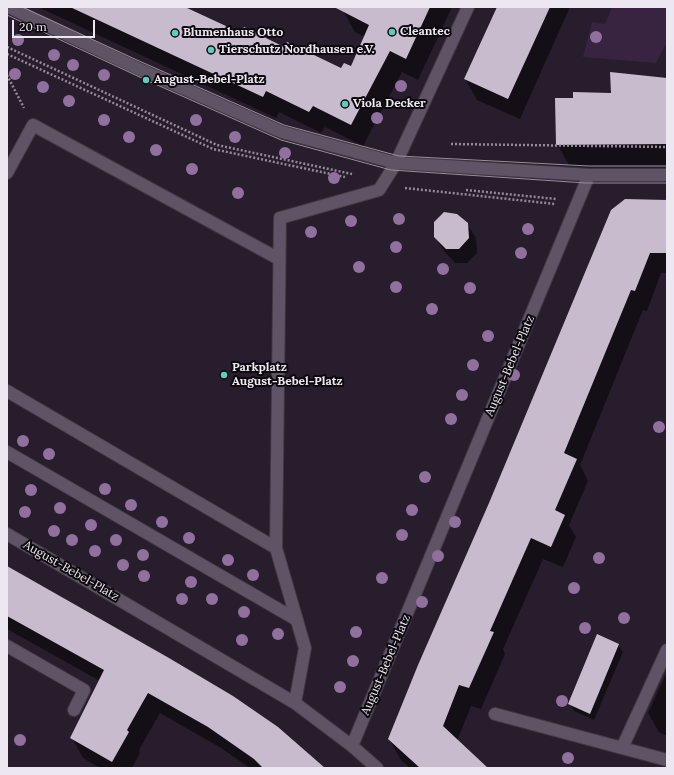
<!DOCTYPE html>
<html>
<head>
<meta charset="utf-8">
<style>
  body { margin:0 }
  #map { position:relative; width:674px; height:775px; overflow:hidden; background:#271d2c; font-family:Lora,serif }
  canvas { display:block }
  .frame { position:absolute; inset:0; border:8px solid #ede7f1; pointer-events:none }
  .scale { position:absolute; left:12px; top:20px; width:83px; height:18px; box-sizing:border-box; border:2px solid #ede7f1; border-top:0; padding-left:5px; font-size:12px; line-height:14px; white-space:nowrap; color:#ede7f1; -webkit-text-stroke:3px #0d090f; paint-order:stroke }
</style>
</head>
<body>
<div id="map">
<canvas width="674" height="775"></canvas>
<div class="frame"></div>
<div class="scale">20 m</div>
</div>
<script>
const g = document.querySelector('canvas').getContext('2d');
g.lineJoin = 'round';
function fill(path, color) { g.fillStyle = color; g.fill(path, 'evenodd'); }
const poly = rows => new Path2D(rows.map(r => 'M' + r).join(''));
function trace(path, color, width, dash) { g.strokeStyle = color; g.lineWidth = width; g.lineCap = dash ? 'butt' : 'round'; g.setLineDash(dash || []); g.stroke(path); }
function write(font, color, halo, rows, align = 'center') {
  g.font = font + ' Lora,serif'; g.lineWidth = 4; g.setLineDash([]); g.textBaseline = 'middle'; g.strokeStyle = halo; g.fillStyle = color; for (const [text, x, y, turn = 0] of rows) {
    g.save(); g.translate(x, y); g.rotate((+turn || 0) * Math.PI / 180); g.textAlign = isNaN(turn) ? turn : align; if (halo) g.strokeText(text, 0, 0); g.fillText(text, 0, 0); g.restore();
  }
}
const green = poly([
  [612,7,667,7,667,42,656,63,583,57,592,22,605,24]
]);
const shadow = poly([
  [38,7,183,7,242,34,284,48,341,69,351,67,365,37,355,32,343,11,344,7,452,7,418,80,402,72,363,146,325,127,321,133,279,112,276,118],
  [498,7,570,7,520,119,477,100,465,79],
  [667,79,667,165,569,165,557,144,574,99,612,94],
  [667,201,667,273,661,273,647,311,643,310,580,465,588,481,569,525,576,537,563,567,543,559,503,649,505,654,481,709,471,706,457,741,486,768,410,768,401,760,389,739],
  [467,224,476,238,477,253,467,263,455,263,444,251,435,237],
  [7,568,323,768,250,768,221,748,160,713,139,750,140,753,132,768,100,768,83,758,72,738,100,681,7,629],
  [618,645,623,652,594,720,574,711,570,703],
  [667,672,667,736,659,732,648,713]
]);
const building = poly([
  [70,7,185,7,241,33,244,27,284,47,287,42,341,68,344,63,351,66,369,25,334,7,430,7,406,59,390,51,351,125,313,106,309,112,266,91,263,97],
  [497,7,550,7,508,99,464,79],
  [610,72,667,78,667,144,556,145,555,98,573,98,573,92,611,93],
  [625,199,667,200,667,253,650,253,635,291,631,290,564,453,577,459,555,510,565,515,551,547,531,538,490,631,494,632,469,688,459,685,443,726,488,768,420,768,388,739,418,665,489,503,611,210],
  [444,212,457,214,468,223,469,238,459,249,446,249,434,237,434,222],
  [7,566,169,658,233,696,278,727,325,768,263,768,254,759,208,727,148,693,127,730,129,732,112,762,70,738,104,670,7,616],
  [597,634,619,644,590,714,568,704]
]);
const path = poly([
  [7,47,217,145,352,174],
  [7,54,213,149,345,177],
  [7,75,24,108],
  [451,144,667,147],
  [405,188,555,204],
  [466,190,556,199]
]);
const minor = poly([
  [9,7,137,68,282,132,396,163,589,175,667,175],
  [7,173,33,125,279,259],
  [7,391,276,548],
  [7,452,297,620],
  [7,534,295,703,352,746,377,768],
  [7,646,84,690,74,710],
  [295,703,305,648,276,548,280,218,379,190,396,163,468,7],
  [495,714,667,760],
  [352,746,589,175],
  [622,748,667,650]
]);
const tram = poly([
  [22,7,137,60,284,125,399,156,589,166,667,166],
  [7,15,146,80,281,140,391,170,586,183,667,183]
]);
const trees = [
  [596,37],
  [18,40],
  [54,55],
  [73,65],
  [15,74],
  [104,75],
  [401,86],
  [43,87],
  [69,101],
  [377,118],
  [104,120],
  [196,120],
  [129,137],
  [235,137],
  [156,150],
  [285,153],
  [192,169],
  [334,178],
  [238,193],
  [399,219],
  [351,221],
  [528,229],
  [311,232],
  [396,247],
  [521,253],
  [359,267],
  [443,269],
  [396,287],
  [470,288],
  [432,309],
  [488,336],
  [473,365],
  [514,375],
  [462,395],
  [451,419],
  [659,427],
  [23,441],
  [49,454],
  [425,477],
  [105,489],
  [31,490],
  [131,505],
  [60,508],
  [412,510],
  [25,512],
  [162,522],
  [455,522],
  [91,525],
  [54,531],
  [402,535],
  [189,538],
  [72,540],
  [116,540],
  [95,551],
  [143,555],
  [438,556],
  [599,558],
  [228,560],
  [123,565],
  [253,575],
  [144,576],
  [382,578],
  [191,582],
  [574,588],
  [182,599],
  [212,599],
  [422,602],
  [244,612],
  [624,618],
  [585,628],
  [356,632],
  [278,634],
  [242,640],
  [353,661],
  [340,687],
  [562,701],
  [20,740],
  [568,758]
];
const markers = [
  [392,32,4,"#5cceba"],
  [175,33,4,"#5cceba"],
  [211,50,4,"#5cceba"],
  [146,80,4,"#5cceba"],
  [345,104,4,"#5cceba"],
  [224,375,4,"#5cceba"]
];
const poiNames = [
  ["Cleantec",400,32],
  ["Blumenhaus Otto",183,33],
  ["Tierschutz Nordhausen e.V.",219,50],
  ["August-Bebel-Platz",154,80],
  ["Viola Decker",353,104],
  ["Parkplatz",232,368],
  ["August-Bebel-Platz",232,382]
];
const streetNames = [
  ["August-Bebel-Platz",510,366,-67],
  ["August-Bebel-Platz",71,571,30],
  ["August-Bebel-Platz",386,665,-67]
];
fill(green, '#382441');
fill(shadow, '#0007');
fill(building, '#c8bbce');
trace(minor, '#413845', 14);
trace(path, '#938b97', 2.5, [2, 2]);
trace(minor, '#5f5465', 12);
trace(tram, '#978f9b', 1);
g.fillStyle = '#90719e';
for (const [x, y] of trees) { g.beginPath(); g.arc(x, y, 6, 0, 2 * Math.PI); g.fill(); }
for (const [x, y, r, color] of markers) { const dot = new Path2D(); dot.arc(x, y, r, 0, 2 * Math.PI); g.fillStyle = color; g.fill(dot); trace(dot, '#0d090f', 1.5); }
write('bold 12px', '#ede7f1', '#0d090f', poiNames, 'left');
write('12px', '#ede7f1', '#0d090f', streetNames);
</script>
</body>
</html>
